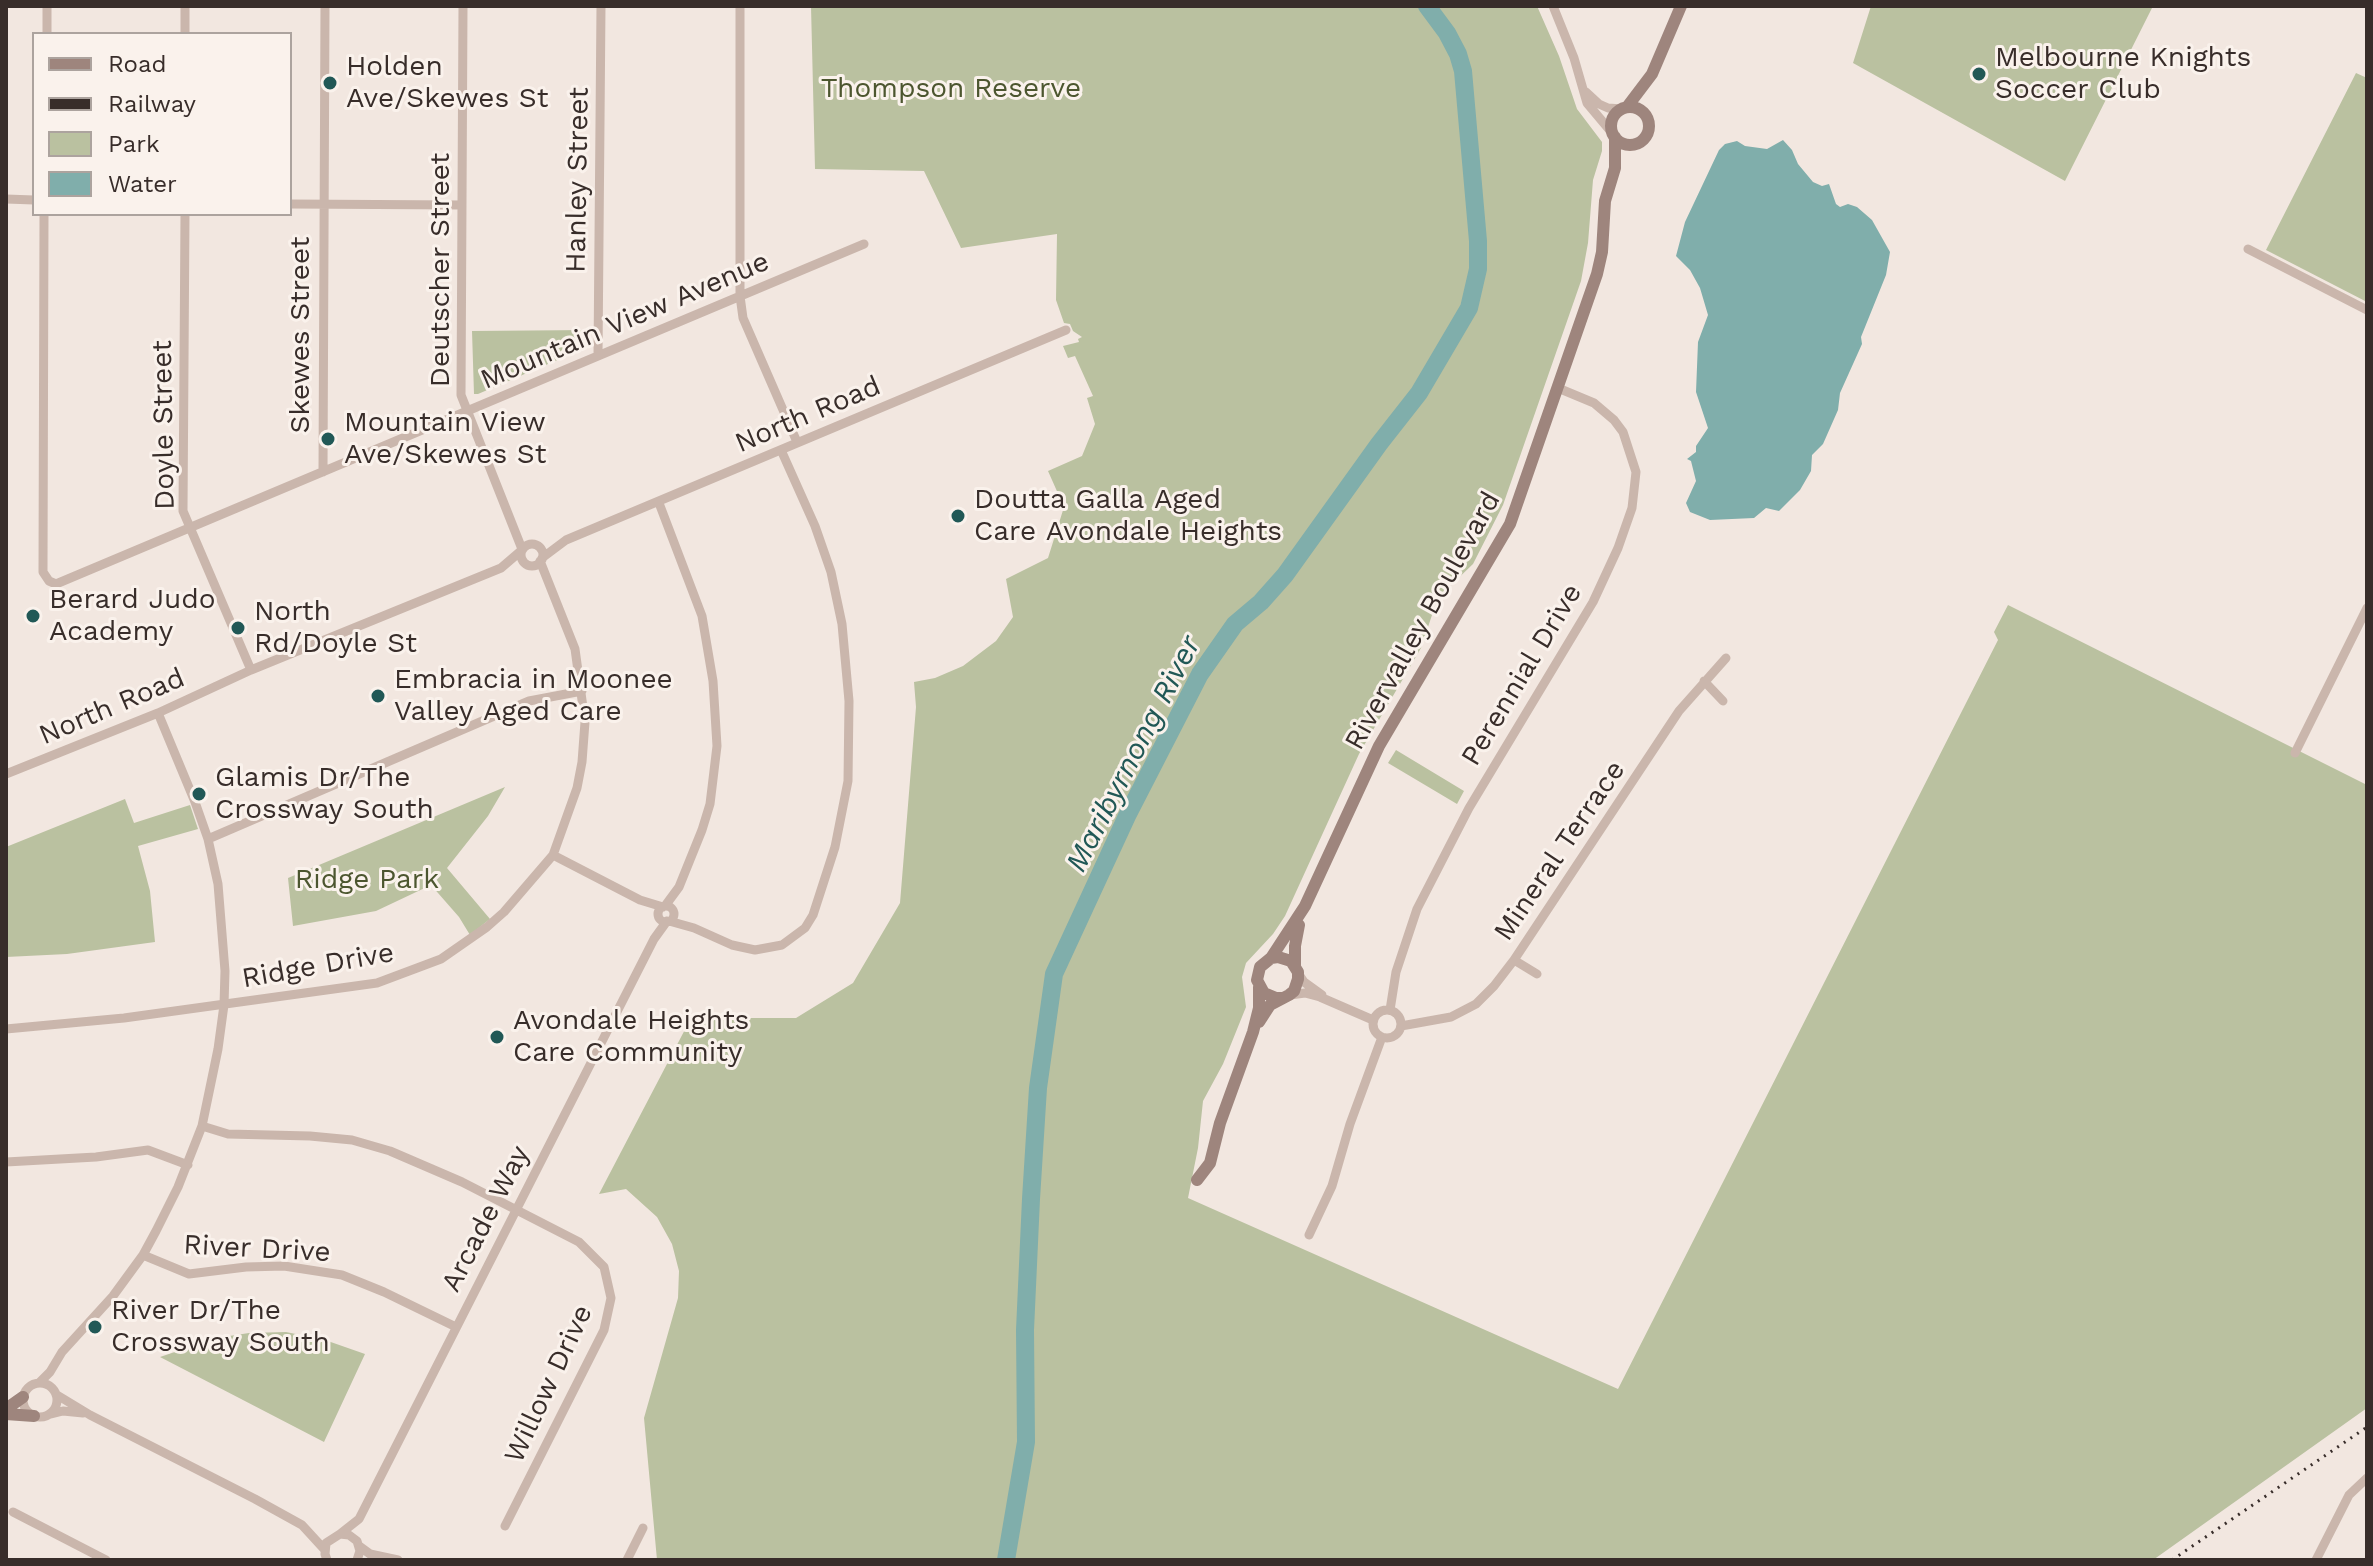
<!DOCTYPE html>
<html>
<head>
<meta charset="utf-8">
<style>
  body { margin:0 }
  #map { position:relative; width:2373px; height:1566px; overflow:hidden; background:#f2e7e0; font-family:"Work Sans",sans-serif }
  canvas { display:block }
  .frame { position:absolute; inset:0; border:8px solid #382d2a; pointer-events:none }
  .legend { position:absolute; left:32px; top:32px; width:260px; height:184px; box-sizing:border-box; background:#faf2ec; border:2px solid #aca39e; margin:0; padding:10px 14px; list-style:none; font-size:24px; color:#382d2a }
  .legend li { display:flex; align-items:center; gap:16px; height:40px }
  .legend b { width:40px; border:2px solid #aca39e }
</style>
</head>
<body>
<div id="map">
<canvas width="2373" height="1566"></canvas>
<div class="frame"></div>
<ul class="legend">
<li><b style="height:10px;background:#9e857d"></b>Road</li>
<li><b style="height:10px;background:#382d2a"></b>Railway</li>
<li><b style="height:22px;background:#bac1a0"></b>Park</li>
<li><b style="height:22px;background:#80aeab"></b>Water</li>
</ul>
</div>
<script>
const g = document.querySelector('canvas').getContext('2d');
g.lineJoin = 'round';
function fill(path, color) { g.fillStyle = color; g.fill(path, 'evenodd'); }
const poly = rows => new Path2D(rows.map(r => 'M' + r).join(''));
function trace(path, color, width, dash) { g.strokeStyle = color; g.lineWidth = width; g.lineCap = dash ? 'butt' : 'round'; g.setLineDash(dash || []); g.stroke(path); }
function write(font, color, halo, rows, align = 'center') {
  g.font = font + ' "Work Sans",sans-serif'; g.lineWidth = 6; g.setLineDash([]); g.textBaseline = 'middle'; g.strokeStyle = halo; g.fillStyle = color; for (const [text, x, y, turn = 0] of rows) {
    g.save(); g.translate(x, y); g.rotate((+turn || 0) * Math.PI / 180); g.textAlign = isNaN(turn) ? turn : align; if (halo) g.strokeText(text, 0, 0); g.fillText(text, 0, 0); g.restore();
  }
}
const green = poly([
  [811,6,1537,6,1559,56,1577,109,1602,142,1602,151,1593,180,1588,243,1581,281,1503,505,1473,564,1445,591,1435,606,1421,648,1359,754,1285,916,1273,934,1246,963,1242,977,1246,1007,1223,1064,1203,1101,1198,1148,1188,1198,1618,1389,1998,640,1994,632,2008,605,2367,785,2367,1408,2153,1560,657,1560,644,1418,678,1298,679,1271,672,1244,657,1217,626,1189,599,1194,691,1018,796,1018,853,983,900,903,916,707,914,682,935,678,963,666,996,641,1013,617,1006,579,1048,558,1064,507,1048,471,1082,456,1095,424,1087,398,1093,396,1075,356,1068,358,1063,346,1079,342,1078,339,1082,337,1073,331,1070,324,1064,323,1056,300,1057,234,961,248,924,171,815,169],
  [1871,6,2153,6,2065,181,1853,63],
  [2356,73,2367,78,2367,302,2266,250],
  [589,330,590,346,478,394,474,394,472,331],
  [1396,750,1464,791,1457,804,1388,763],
  [505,787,488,816,447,868,490,919,470,935,459,917,431,885,376,911,293,926,288,878],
  [125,799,134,823,190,805,198,829,138,846,150,891,155,942,67,954,6,957,6,847],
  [286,1332,325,1340,365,1354,324,1442,160,1357,216,1338,249,1333]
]);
const water = poly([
  [1783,140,1792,150,1798,164,1813,182,1822,186,1829,184,1836,204,1840,207,1848,204,1857,207,1872,220,1890,252,1886,275,1861,337,1862,344,1840,393,1838,410,1823,444,1812,455,1811,471,1800,490,1779,511,1766,508,1754,518,1710,520,1690,512,1686,503,1696,481,1691,461,1687,459,1696,452,1696,446,1708,428,1696,392,1698,342,1708,315,1700,288,1690,270,1676,256,1685,222,1719,150,1725,144,1737,141,1745,146,1767,149]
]);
const river = poly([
  [1006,1560,1026,1442,1025,1330,1031,1199,1038,1088,1054,974,1127,816,1200,674,1235,624,1261,602,1285,575,1379,444,1419,393,1469,308,1478,269,1478,241,1463,71,1458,54,1447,33,1427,6]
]);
const street = poly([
  [185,6,185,34],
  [463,6,461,395,522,549],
  [740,6,740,296,743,318,797,442],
  [1553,6,1574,58,1587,103,1613,134],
  [47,34,47,6],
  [1586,92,1599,104,1608,108,1622,109],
  [6,199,34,200],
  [290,204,462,205],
  [44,214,43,572,49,581,56,584,864,244],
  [185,214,183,511,251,670],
  [2248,249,2367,310],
  [598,355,601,6],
  [323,472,325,6],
  [659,503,702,616,713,681,717,746,710,804,702,830,679,887,665,906],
  '521 555a11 11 0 1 1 22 0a11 11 0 1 1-22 0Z',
  [542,558,566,540,1066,330],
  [1704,681,1723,701],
  [2295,753,2367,608],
  [6,774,158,713,251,670,501,568,522,550],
  [208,839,529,701,582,691],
  [553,855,640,900,663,907],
  '658 914a8 8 0 1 1 16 0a8 8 0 1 1-16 0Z',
  [669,921,694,928,732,945,755,950,782,945,805,928,813,915,835,847,848,781,849,701,842,624,831,572,815,526,781,450],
  [1514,960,1537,974],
  [1298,973,1304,982,1322,995],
  [1290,995,1305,993,1320,997,1373,1020],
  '1373 1024a14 14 0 1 1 28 0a14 14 0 1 1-28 0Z',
  [1390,1010,1396,972,1417,909,1469,808,1593,602,1618,548,1632,508,1636,472,1623,432,1614,420,1594,403,1558,388],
  [1401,1026,1451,1017,1476,1004,1494,986,1514,960,1679,711,1726,658],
  [6,1029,124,1018,377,983,441,959,487,927,504,912,553,855,577,788,582,762,585,722,575,649,540,561],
  [202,1126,228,1134,310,1136,352,1140,390,1151,462,1182,579,1242,604,1267,611,1298,604,1330,505,1526],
  [6,1162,96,1157,148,1150,188,1165],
  [1309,1235,1332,1186,1350,1124,1382,1037],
  [143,1255,189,1274,246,1267,284,1266,342,1275,384,1292,456,1327],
  '23 1400a17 17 0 1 1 34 0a17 17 0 1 1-34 0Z',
  [39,1383,50,1372,62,1352,113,1296,143,1255,156,1231,178,1187,202,1126,218,1049,224,1005,225,971,218,884,208,839,195,802,158,713],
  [57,1395,90,1415,255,1499,302,1525,324,1549],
  [51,1414,63,1411,83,1413],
  [13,1512,106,1560],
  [340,1534,359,1519,654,939,667,921],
  [359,1546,370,1554,398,1560],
  [327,1560,325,1554,326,1543,340,1534,349,1535,357,1541,360,1551,357,1560],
  [627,1560,643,1528],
  [2316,1560,2349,1495,2367,1478]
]);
const secondary = poly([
  [1627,107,1652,74,1681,6],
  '1611 126a19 19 0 1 1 38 0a19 19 0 1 1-38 0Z',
  [1271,958,1305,906,1379,746,1510,524,1597,274,1602,252,1605,201,1615,168,1615,137],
  [1295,966,1295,946,1299,925],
  [1259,1022,1270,1005,1289,995,1294,991,1298,979,1298,972,1291,961,1278,957,1271,958,1260,967,1257,980,1264,993,1276,998,1283,998],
  [1197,1180,1210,1163,1220,1123,1253,1032,1259,1008,1259,987],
  [6,1409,23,1397],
  [6,1414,34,1416]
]);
const rail = poly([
  [2172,1560,2367,1427]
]);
const markers = [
  [1979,74,8,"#215856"],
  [330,83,8,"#215856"],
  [328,439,8,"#215856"],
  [958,516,8,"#215856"],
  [33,616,8,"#215856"],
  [238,628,8,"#215856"],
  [378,696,8,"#215856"],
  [199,794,8,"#215856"],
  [497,1037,8,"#215856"],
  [95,1327,8,"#215856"]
];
const poiNames = [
  ["Melbourne Knights",1995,58],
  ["Soccer Club",1995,90],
  ["Holden",346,67],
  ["Ave/Skewes St",346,99],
  ["Mountain View",344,423],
  ["Ave/Skewes St",344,455],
  ["Doutta Galla Aged",974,500],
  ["Care Avondale Heights",974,532],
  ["Berard Judo",49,600],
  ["Academy",49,632],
  ["North",254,612],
  ["Rd/Doyle St",254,644],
  ["Embracia in Moonee",394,680],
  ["Valley Aged Care",394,712],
  ["Glamis Dr/The",215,778],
  ["Crossway South",215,810],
  ["Avondale Heights",513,1021],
  ["Care Community",513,1053],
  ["River Dr/The",111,1311],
  ["Crossway South",111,1343]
];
const parkNames = [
  ["Thompson Reserve",951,89],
  ["Ridge Park",367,880]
];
const streetNames = [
  ["Hanley Street",578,180,-89],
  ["Deutscher Street",441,270,-90],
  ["Mountain View Avenue",625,321,-23],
  ["Skewes Street",301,335,-90],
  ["North Road",808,415,-23],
  ["Doyle Street",164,425,-91],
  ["Rivervalley Boulevard",1423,621,-61],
  ["Perennial Drive",1522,675,-59],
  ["North Road",112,707,-23],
  ["Mineral Terrace",1560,851,-56],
  ["Ridge Drive",318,966,-10],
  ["Arcade Way",486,1219,-63],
  ["River Drive",257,1249,3],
  ["Willow Drive",549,1384,-65]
];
const waterNames = [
  ["Maribyrnong River",1134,754,-63]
];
fill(green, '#bac1a0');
fill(water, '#80aeab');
trace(river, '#80aeab', 18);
trace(street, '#cab6ac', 9);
trace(secondary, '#9e857d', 12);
trace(rail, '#382d2a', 3, [2, 6]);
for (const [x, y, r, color] of markers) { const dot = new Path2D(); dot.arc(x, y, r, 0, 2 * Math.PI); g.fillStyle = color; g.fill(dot); trace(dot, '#faf2ec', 3); }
write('28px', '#382d2a', '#faf2ec', poiNames, 'left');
write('28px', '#4c562f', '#faf2ec', parkNames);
write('28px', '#382d2a', '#faf2ec', streetNames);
write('italic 30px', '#215856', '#faf2ec', waterNames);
</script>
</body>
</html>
